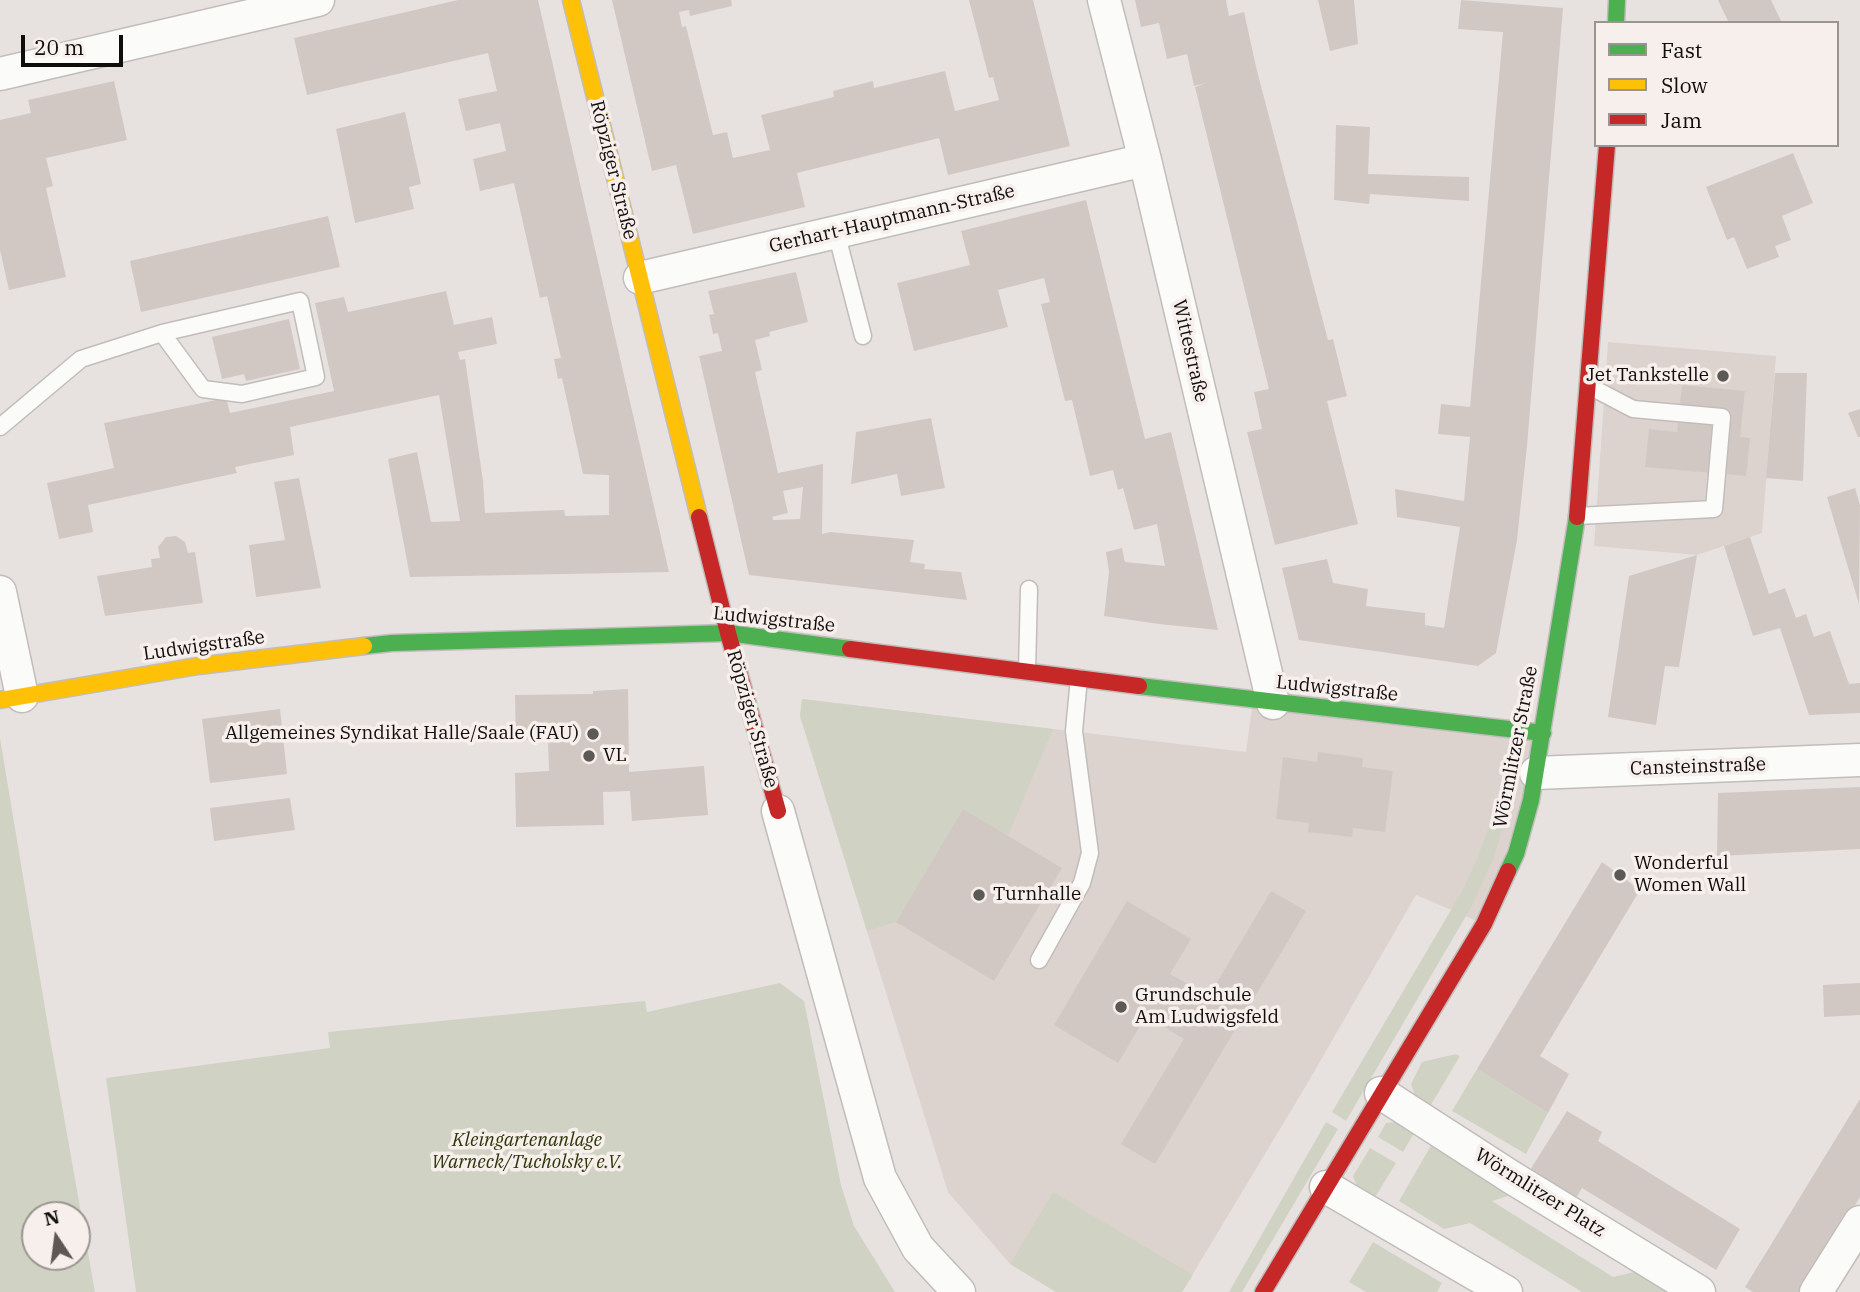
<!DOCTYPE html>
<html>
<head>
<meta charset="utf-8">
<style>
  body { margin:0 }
  #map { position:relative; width:1860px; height:1292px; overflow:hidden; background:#e7e2e0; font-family:"IBM Plex Serif",serif }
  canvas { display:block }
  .legend { position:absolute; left:1594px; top:21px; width:245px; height:126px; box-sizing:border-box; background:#f7efeb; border:2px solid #9b9592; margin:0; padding:9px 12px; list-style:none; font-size:21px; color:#100e0c }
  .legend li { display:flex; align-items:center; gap:14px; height:35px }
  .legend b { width:35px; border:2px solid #9b9592 }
  .north { position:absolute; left:21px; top:1201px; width:70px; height:70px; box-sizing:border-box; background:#f7efeb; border:2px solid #9b9592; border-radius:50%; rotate:347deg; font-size:19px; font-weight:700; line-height:28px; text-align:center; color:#100e0c }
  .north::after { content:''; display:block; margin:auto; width:24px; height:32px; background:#5b5856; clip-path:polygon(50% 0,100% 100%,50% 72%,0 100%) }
  .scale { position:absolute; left:21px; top:35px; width:102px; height:32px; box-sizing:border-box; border:4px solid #100e0c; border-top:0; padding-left:9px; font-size:21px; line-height:24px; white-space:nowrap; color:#100e0c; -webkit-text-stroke:5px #f7efeb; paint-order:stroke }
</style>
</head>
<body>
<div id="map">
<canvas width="1860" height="1292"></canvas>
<ul class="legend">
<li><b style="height:9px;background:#4caf50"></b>Fast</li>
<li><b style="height:9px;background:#ffc107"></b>Slow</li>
<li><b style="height:9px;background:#c62828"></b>Jam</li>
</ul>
<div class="north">N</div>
<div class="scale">20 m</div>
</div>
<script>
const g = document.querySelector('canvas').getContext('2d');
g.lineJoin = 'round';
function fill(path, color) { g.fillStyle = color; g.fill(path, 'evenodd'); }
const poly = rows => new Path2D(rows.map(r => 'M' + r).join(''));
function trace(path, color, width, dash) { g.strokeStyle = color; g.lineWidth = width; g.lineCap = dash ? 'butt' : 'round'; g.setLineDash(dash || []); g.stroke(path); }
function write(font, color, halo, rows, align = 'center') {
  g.font = font + ' "IBM Plex Serif",serif'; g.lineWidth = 7; g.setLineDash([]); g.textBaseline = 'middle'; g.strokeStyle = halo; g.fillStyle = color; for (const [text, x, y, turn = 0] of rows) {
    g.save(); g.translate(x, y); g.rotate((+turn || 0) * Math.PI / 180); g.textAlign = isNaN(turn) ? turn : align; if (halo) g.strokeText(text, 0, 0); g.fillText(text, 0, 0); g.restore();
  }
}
const built = poly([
  [1608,342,1776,356,1762,533,1697,555,1594,546],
  [802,699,1246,752,1253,700,1543,733,1484,924,1416,895,1307,1084,1182,1292,1056,1292,1010,1264,948,1192,800,716]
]);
const green = poly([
  [802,699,1053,729,1008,836,963,809,896,922,867,931,800,716],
  [0,738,50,1038,95,1292,0,1292],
  [35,1215,77,1215,77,1257,35,1257],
  [1496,807,1507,814,1494,857,1473,904,1346,1121,1332,1112,1461,893,1477,859],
  [780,983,804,1001,841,1185,854,1226,895,1292,136,1292,106,1078,330,1048,328,1032,645,1001,647,1012],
  [1456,1054,1460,1056,1429,1108,1417,1101,1411,1084,1422,1062],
  [1477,1069,1548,1113,1526,1154,1452,1111],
  [1405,1121,1417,1128,1403,1152,1378,1137,1386,1123],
  [1326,1122,1338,1129,1242,1292,1229,1292],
  [1433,1142,1517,1193,1492,1201,1613,1277,1643,1270,1679,1292,1582,1292,1470,1223,1444,1229,1399,1201],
  [1370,1148,1396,1163,1372,1202,1360,1195,1353,1176],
  [1053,1192,1193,1275,1182,1292,1056,1292,1010,1264],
  [1373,1242,1442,1283,1437,1292,1366,1292,1349,1282]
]);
const building = poly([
  [458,0,538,0,669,572,410,577,388,459,417,452,431,522,460,521,439,395,290,427,294,455,235,467,237,473,88,505,93,532,59,539,47,483,114,468,104,423,226,398,230,413,334,391,315,303,344,297,348,312,446,291,454,325,492,317,497,344,458,352,460,360,465,359,483,481,485,513,564,510,565,516,609,515,609,475,583,474,562,378,558,379,554,359,561,358,547,296,540,298,514,183,480,191,473,159,506,151,500,123,466,131,458,99,497,91,488,53,307,95,294,38],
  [612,0,731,0,732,6,690,16,689,10,679,12,682,27,686,26,713,135,727,132,733,158,770,150,761,115,834,97,833,91,873,81,874,88,945,71,955,111,999,100,993,77,989,78,969,0,1033,0,1070,146,948,175,939,138,797,173,805,207,693,234,676,165,652,171],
  [1135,0,1226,0,1229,16,1244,12,1257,71,1328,340,1333,339,1347,396,1327,401,1358,524,1275,545,1247,432,1262,429,1254,392,1269,389,1195,87,1206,83,1194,86,1187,54,1167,59,1159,23,1141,27],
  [1318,0,1354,0,1358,44,1330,51],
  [1461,0,1563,8,1527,446,1517,540,1496,653,1478,666,1299,640,1282,568,1327,559,1333,583,1368,589,1366,606,1425,613,1425,625,1444,628,1460,527,1397,517,1395,489,1464,501,1470,437,1438,434,1441,404,1470,407,1503,32,1458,29],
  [1718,0,1771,0,1782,23,1729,23],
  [114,81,127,140,46,158,53,186,46,188,66,277,9,290,0,250,0,120,31,113,28,100],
  [405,112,421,184,409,187,414,209,355,223,336,129],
  [1336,125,1370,127,1368,174,1469,177,1469,201,1370,194,1369,204,1334,200],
  [1793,153,1813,203,1782,216,1791,240,1775,246,1779,257,1747,269,1734,237,1727,240,1706,187],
  [1086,200,1145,439,1171,432,1218,630,1159,624,1104,616,1109,572,1106,552,1122,548,1125,562,1165,566,1157,524,1134,530,1123,488,1118,490,1113,470,1090,476,1072,400,1065,401,1041,304,1050,302,1044,278,998,290,1008,327,914,351,897,283,970,265,961,231],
  [328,216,340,267,141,312,130,261],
  [796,272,808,322,769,332,770,336,755,340,762,370,755,372,778,473,823,464,822,534,830,532,914,540,910,562,925,564,924,569,961,572,967,600,749,575,699,356,722,351,718,333,713,334,709,315,714,314,708,291],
  [803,487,800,519,773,520,772,517,788,513,783,491],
  [289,319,300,369,246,381,244,374,222,379,212,337],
  [1775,373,1807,373,1803,481,1766,478],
  [1682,385,1745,391,1740,437,1750,438,1746,476,1645,467,1649,429,1677,432],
  [1860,409,1860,437,1858,437,1848,413],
  [931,418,945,488,901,496,897,474,851,484,856,432],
  [299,478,321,588,256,597,249,545,285,540,274,482],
  [1855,488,1860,505,1859,604,1827,497],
  [176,536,185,542,188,553,195,552,203,603,105,616,97,576,152,567,151,559,160,558,158,547,166,537],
  [1750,537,1769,594,1785,588,1796,618,1806,614,1814,637,1830,631,1849,684,1860,683,1860,713,1809,715,1780,628,1753,636,1724,546],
  [1697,555,1679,667,1665,666,1656,725,1608,717,1629,576],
  [628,689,629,772,704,766,708,815,632,821,630,791,603,792,604,825,516,827,515,773,549,771,548,739,516,740,515,695,593,694,593,691],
  [280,709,287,774,210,783,202,719],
  [1318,752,1363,758,1362,767,1393,771,1385,832,1353,828,1352,837,1308,832,1309,823,1276,819,1283,757,1317,762],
  [1860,787,1860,849,1717,856,1718,793],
  [290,798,295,830,214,841,210,808],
  [963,809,1062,868,994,981,896,922],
  [1602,862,1640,890,1540,1056,1569,1074,1548,1113,1477,1069],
  [1271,891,1306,911,1155,1164,1121,1144,1184,1039,1146,1016,1118,1063,1054,1025,1127,901,1191,939,1170,974,1209,996],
  [1860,983,1860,1015,1824,1017,1823,985],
  [1860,1099,1860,1197,1802,1292,1753,1292,1745,1287],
  [1567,1111,1602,1132,1598,1141,1740,1229,1716,1270,1582,1188,1575,1200,1527,1175]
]);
const lane = poly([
  [836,232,863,336],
  [0,427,81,359,162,333,300,301,316,377,242,394,203,389,162,333],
  [1577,516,1714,509,1722,417,1633,409,1589,386],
  [1027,671,1029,589],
  [1039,960,1082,883,1090,853,1074,731,1079,678]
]);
const street = poly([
  [1104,0,1145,160,1273,703],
  [0,74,318,0],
  [640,278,1145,160],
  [0,592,22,696],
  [1536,773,1860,760],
  [778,811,880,1178,918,1248,959,1292],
  [1381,1093,1511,1177,1699,1292],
  [1326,1187,1506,1292],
  [1816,1292,1860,1222]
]);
const fast = poly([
  [1616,23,1617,0],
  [364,646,392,643,728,633,850,649],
  [1139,686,1543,733],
  [1508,871,1516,854,1531,800,1577,517]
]);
const slow = poly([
  [571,0,699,517],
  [0,700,198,666,364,646]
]);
const jam = poly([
  [699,517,728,633,778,811],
  [1577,517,1607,145],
  [850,649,1139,686],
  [1263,1292,1484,924,1508,871]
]);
const markers = [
  [1723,376,7,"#5b5856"],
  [593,734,7,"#5b5856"],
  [589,756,7,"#5b5856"],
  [1620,875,7,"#5b5856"],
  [979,895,7,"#5b5856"],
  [1121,1007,7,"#5b5856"]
];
const streetNames = [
  ["Röpziger Straße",613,170,76],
  ["Gerhart-Hauptmann-Straße",892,219,-13],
  ["Wittestraße",1190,351,77],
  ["Ludwigstraße",774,620,6],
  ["Ludwigstraße",204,646,-8],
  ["Ludwigstraße",1337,689,6],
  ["Röpziger Straße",752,719,74],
  ["Wörmlitzer Straße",1516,747,-79],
  ["Cansteinstraße",1698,767,-2],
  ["Wörmlitzer Platz",1540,1193,32]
];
const poiNames = [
  ["Jet Tankstelle",1709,376,"right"],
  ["Allgemeines Syndikat Halle/Saale (FAU)",579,734,"right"],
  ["VL",603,756],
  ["Wonderful",1634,864],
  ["Women Wall",1634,886],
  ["Turnhalle",993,895],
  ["Grundschule",1135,996],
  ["Am Ludwigsfeld",1135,1018]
];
const parkNames = [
  ["Kleingartenanlage",527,1141],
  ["Warneck/Tucholsky e.V.",527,1163]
];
fill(built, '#ddd3ce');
fill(green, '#d0d3c3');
fill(building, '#d2c8c3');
trace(lane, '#c1bdbb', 19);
trace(street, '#c1bdbb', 35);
trace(fast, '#c1bdbb', 19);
trace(slow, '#c1bdbb', 19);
trace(jam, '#c1bdbb', 19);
trace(lane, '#fbfbfa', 16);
trace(street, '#fbfbfa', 32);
trace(fast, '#4caf50', 16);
trace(slow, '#ffc107', 16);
trace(jam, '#c62828', 16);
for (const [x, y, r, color] of markers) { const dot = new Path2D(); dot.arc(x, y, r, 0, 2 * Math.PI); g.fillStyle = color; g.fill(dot); trace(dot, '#f7efeb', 2.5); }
write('19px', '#100e0c', '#f7efeb', streetNames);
write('19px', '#100e0c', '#f7efeb', poiNames, 'left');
write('italic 19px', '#2d370a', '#f7efeb', parkNames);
</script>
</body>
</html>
